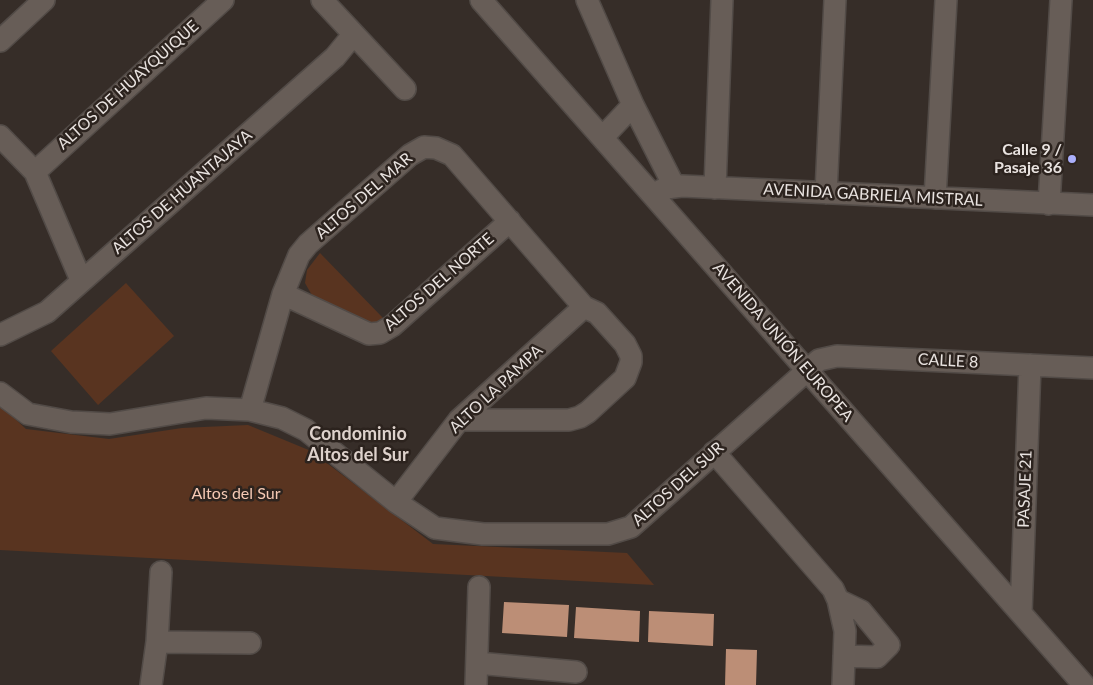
<!DOCTYPE html>
<html>
<head>
<meta charset="utf-8">
<style>
  body { margin:0 }
  canvas { display:block; background:#362d28 }
</style>
</head>
<body>
<canvas width="1093" height="685"></canvas>
<script>
const g = document.querySelector('canvas').getContext('2d');
g.lineJoin = 'round';
function fill(path, color) { g.fillStyle = color; g.fill(path, 'evenodd'); }
const poly = rows => new Path2D(rows.map(r => 'M' + r).join(''));
function trace(path, color, width, dash) { g.strokeStyle = color; g.lineWidth = width; g.lineCap = dash ? 'butt' : 'round'; g.setLineDash(dash || []); g.stroke(path); }
function write(font, color, halo, rows, align = 'center') {
  g.font = font + ' Lato,sans-serif'; g.lineWidth = 5; g.setLineDash([]); g.textBaseline = 'middle'; g.strokeStyle = halo; g.fillStyle = color; for (const [text, x, y, turn = 0] of rows) {
    g.save(); g.translate(x, y); g.rotate((+turn || 0) * Math.PI / 180); g.textAlign = isNaN(turn) ? turn : align; if (halo) g.strokeText(text, 0, 0); g.fillText(text, 0, 0); g.restore();
  }
}
const green = poly([
  [320,253,383,318,373,325,313,297,305,283,307,270],
  [126,283,174,336,98,405,51,351],
  [0,405,26,429,109,439,182,428,248,425,311,451,433,544,627,553,654,585,0,550]
]);
const building = poly([
  [504,602,569,605,567,637,502,633],
  [576,607,640,611,639,642,574,638],
  [649,611,714,614,713,646,648,642],
  [726,649,757,650,756,685,725,685]
]);
const street = poly([
  [322,0,405,89],
  [481,0,1084,685],
  [587,0,633,105,674,186],
  [0,41,44,0],
  [0,136,35,172,81,280],
  [603,137,633,105],
  [35,172,223,0],
  [715,188,722,0],
  [826,193,835,0],
  [654,194,666,188,682,186,1093,205],
  [935,198,946,0],
  [1049,204,1061,0],
  [283,294,369,334,380,333,392,326,510,221],
  [0,335,47,312,335,57,353,35],
  [0,393,28,414,71,422,110,424,206,408,250,410,282,418,306,430,396,502,435,528,483,534,608,534,631,527,819,360,837,356,1093,368],
  [250,410,283,294,299,255,308,244,410,155,424,147,436,148,452,155,584,307],
  [459,420,569,420,580,417,588,412,625,378,631,362,631,356,625,344,597,313,584,307],
  [714,452,833,589,838,600,845,631,843,685],
  [396,502,459,420,584,307],
  [838,600,861,611,889,645,877,657,844,656],
  [1021,613,1030,365],
  [157,642,250,643],
  [477,663,576,672],
  [151,685,157,642,161,572],
  [476,685,479,587]
]);
const markers = [
  [1072,159,5,"#abaffb"]
];
const streetNames = [
  ["ALTOS DE HUAYQUIQUE",128,85,-42],
  ["ALTOS DE HUANTAJAYA",182,192,-41],
  ["AVENIDA GABRIELA MISTRAL",873,195,3],
  ["ALTOS DEL MAR",364,196,-41],
  ["ALTOS DEL NORTE",439,282,-41],
  ["AVENIDA UNIÓN EUROPEA",783,342,49],
  ["CALLE 8",948,361,3],
  ["ALTO LA PAMPA",496,389,-43],
  ["ALTOS DEL SUR",678,484,-42],
  ["PASAJE 21",1025,489,-88]
];
const poiNames = [
  ["Calle 9 /",1062,150],
  ["Pasaje 36",1062,168]
];
const parkNames = [
  ["Altos del Sur",236,494]
];
const neighbourhoodNames = [
  ["Condominio",358,434],
  ["Altos del Sur",358,455]
];
fill(green, '#593420');
fill(building, '#bc8e76');
trace(street, '#524b47', 24);
trace(street, '#675d57', 21);
for (const [x, y, r, color] of markers) { const dot = new Path2D(); dot.arc(x, y, r, 0, 2 * Math.PI); g.fillStyle = color; g.fill(dot); trace(dot, '#2c231e', 2); }
write('16px', '#e9e3e0', '#2c231e', streetNames);
write('bold 16px', '#e9e3e0', '#2c231e', poiNames, 'right');
write('16px', '#f5c9b4', '#2c231e', parkNames);
write('bold 18px', '#ded2cc', '#2c231e', neighbourhoodNames);
</script>
</body>
</html>
